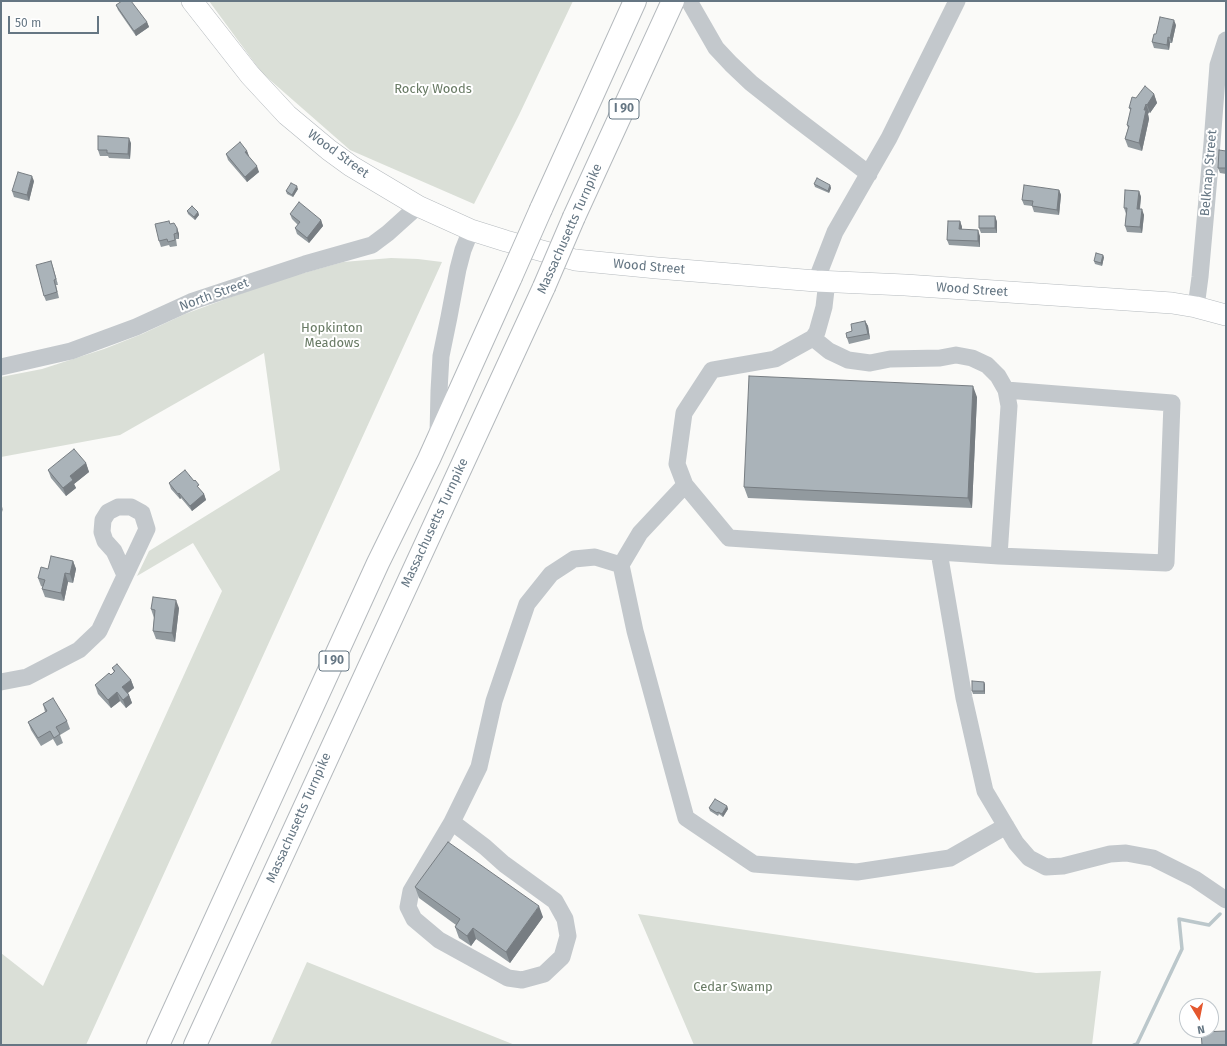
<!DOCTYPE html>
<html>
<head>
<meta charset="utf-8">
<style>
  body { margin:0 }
  #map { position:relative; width:1227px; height:1046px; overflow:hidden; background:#fafaf8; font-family:"Fira Sans",sans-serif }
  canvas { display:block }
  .frame { position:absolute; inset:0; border:2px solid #657683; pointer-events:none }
  .north { position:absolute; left:1179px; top:998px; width:40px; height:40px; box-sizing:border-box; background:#fff; border:1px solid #c1c8cd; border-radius:50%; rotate:170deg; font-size:11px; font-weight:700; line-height:16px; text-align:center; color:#657683 }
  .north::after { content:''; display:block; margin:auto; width:14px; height:18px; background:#e4572e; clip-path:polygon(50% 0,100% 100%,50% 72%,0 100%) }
  .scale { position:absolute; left:8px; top:16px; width:91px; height:18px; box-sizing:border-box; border:2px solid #657683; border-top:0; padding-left:5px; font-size:12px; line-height:14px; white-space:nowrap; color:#657683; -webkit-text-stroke:3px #fff; paint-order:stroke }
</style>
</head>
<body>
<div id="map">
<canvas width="1227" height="1046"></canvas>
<div class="frame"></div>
<div class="north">N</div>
<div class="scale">50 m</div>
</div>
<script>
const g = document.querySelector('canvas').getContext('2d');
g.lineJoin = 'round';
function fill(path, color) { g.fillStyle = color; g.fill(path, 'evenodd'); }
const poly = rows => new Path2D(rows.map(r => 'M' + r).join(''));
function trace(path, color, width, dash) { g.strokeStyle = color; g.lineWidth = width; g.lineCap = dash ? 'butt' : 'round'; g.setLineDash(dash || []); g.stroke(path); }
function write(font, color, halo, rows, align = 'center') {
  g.font = font + ' "Fira Sans",sans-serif'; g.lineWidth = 4; g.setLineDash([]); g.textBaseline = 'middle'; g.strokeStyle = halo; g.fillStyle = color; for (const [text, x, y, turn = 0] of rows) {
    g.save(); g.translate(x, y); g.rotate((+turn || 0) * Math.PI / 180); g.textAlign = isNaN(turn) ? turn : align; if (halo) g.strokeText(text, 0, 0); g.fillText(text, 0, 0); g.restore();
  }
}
const green = poly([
  [209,1,573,1,519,115,474,204,350,150,262,73],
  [391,258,418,259,442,262,86,1045,1,1045,1,953,43,986,222,591,193,543,137,576,149,551,280,470,264,353,120,435,1,457,1,377,42,369,104,349,142,334,185,314,275,281,343,262],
  [638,914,1036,973,1101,971,1092,1045,694,1045],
  [307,962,515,1045,270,1045]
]);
const stream = poly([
  [1134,1045,1137,1044,1182,949,1179,919,1209,925,1220,914]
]);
const minor = poly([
  [689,1,716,48,731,64,751,83,794,117,869,174],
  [816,281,835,232,889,138,957,1],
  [827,281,824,307,817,332,813,338,775,359,712,370,684,413,677,464,685,485,640,533,621,565,635,631,686,818,754,864,857,872,950,858,1006,826],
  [1196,307,1200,277,1212,143,1218,65,1226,40],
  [1,367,71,351,136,327,193,301,305,264,372,245,388,233,418,206],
  [438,434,439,391,441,356,449,317,458,269,463,250,471,230],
  [685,485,729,538,999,556,1009,406,1006,390,998,376,987,365,972,358,956,355,940,358,890,359,870,363,848,360,829,351,813,338],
  [939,552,964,698,985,791,1016,843,1029,858,1046,867,1063,866,1110,854,1126,853,1153,858,1195,879,1226,900],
  [999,556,1166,563,1172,403,1006,390],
  [1,682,27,677,79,650,99,631,147,529,142,513,131,507,118,507,108,512,103,520,102,532,105,541,114,551,125,575],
  [452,822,411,891,408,907,414,919,439,940,508,978,522,980,544,974,562,957,568,936,565,919,555,901,504,864,485,847,452,822,479,767,494,701,527,604,551,574,574,559,595,557,621,565]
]);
const major = poly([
  [192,1,250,75,287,115,329,150,351,166,418,206,471,230,506,241,575,260,657,268,816,281,905,285,1172,303,1196,307,1226,315]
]);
const highway = poly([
  [541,209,635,1],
  [574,217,673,1],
  [158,1045,378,563,429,459,511,277],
  [195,1045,544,287]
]);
const highwayBridge = poly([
  [511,277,541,209],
  [544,287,574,217]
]);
const wall = poly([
  [116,5,147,22,149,27,136,36,118,10],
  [1176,25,1172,43,1170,43,1169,50,1154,48,1152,42,1156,34],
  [1154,94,1157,103,1150,113,1149,112,1148,114,1149,119,1142,151,1128,147,1125,139,1128,128,1127,125,1131,111,1129,108,1136,98],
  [131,143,130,159,109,158,108,156,100,156,98,150],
  [247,151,249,157,259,172,247,182,228,160,226,154],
  [1226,151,1226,174,1220,173,1218,168],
  [34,181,29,201,14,197,12,191],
  [814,184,830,185,831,188,829,193,815,187],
  [298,189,293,197,287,194,286,191],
  [1059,190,1061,195,1059,215,1034,212,1032,206,1024,205,1022,200],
  [1139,191,1141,197,1140,209,1144,215,1142,233,1127,232,1125,226,1126,214,1124,208],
  [187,211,198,212,199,215,195,220,188,214],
  [290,214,321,220,323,226,309,243,297,234,295,228,298,225,292,219],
  [995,216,997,222,997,233,981,233,979,228],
  [960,221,962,227,962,229,980,236,980,247,949,245,947,240],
  [170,224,177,228,179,234,179,239,176,239,177,246,170,247,169,245,161,247,159,241],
  [1104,257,1102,266,1095,264,1094,261],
  [51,261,58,285,56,285,59,298,46,301,44,296],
  [865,321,868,326,870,339,849,344,847,338,852,331],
  [977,397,972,508,748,498,744,487],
  [86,463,89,472,74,484,76,488,66,496,51,478,48,470],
  [169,483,200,490,204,494,206,500,192,511,181,498,180,499,171,489],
  [73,561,76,569,73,583,68,582,64,601,45,597,42,589,43,587,41,586,38,578,48,569],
  [179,608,175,642,156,639,153,631,154,618,151,609],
  [112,668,131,680,134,688,128,693,129,695,132,703,126,708,120,701,111,708,98,694,95,685,114,672],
  [985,684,985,694,973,694,972,691],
  [43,704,67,721,70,729,60,735,63,743,57,746,53,739,41,746,31,730,28,722,45,712],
  [727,806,728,809,723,817,719,814,718,816,710,811,709,808],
  [415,887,543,917,510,963,476,939,471,946,459,938,455,927,456,925,419,898]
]);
const shadedWall = poly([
  [1174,20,1176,25,1172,43,1170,38],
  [147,22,149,27,136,36,134,31],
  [1168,37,1170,43,1169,50,1167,45],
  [1154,94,1157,103,1150,113,1147,105],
  [1146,104,1149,112,1148,114,1149,119,1142,151,1139,143,1144,110],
  [129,138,131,143,130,159,128,154],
  [247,151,249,156,247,158,245,152],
  [257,166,259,172,247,182,245,177],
  [32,176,34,181,29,201,27,195],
  [830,185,831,188,829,193,828,191],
  [297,186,298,189,293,197,292,195],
  [1059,190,1061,195,1059,215,1057,210],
  [1139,191,1141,197,1139,214,1137,209],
  [1142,209,1144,215,1142,233,1140,227],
  [198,212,199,215,195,220,194,217],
  [995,216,997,222,997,233,995,228],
  [321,220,323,226,309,243,307,238],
  [960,221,962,227,961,235,959,229],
  [177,228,179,234,179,239,177,233],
  [978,230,980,236,980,247,978,241],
  [1103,255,1104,257,1102,266,1101,263],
  [51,261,53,267,58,285,56,279],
  [865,321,868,326,870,339,868,334],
  [973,386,977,397,972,508,968,498],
  [86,463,89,472,74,484,76,488,66,496,63,488,70,476],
  [179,493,181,498,180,499,178,494],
  [204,494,206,500,192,511,190,506],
  [1,501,3,512,1,507],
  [73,561,76,569,73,583,70,574],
  [65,573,68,582,64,601,61,593],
  [176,600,179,608,175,642,172,633],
  [131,680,134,688,125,695,122,687],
  [984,682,985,684,985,694,984,691],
  [117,692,120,701,111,708,108,700],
  [129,695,132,703,126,708,123,700],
  [727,806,728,809,723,817,722,814],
  [539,906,543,917,510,963,506,952],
  [473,928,476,939,471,946,467,936]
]);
const building = poly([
  [122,1,131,1,147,22,134,31,116,5,122,1],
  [1160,17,1174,20,1170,38,1168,37,1167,45,1152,42,1154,34,1156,34,1160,17],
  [1145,86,1154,94,1147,105,1146,104,1144,110,1146,110,1139,143,1125,139,1129,126,1127,125,1131,108,1129,108,1132,97,1136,98,1145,86],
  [98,136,129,138,128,154,107,153,107,150,98,150,98,136],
  [240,142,247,151,245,152,257,166,245,177,226,154,240,142],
  [1219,150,1226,151,1226,168,1218,168,1219,150],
  [18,172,32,176,27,195,12,191,18,172],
  [817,178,830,185,828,191,814,184,817,178],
  [291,183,297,186,292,195,286,191,291,183],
  [1024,185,1059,190,1057,210,1032,206,1033,201,1022,200,1024,185],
  [1125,190,1139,191,1137,209,1142,209,1140,227,1125,226,1127,208,1124,208,1125,190],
  [299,202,321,220,307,238,295,228,300,222,290,214,299,202],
  [192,206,198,212,194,217,187,211,192,206],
  [979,216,995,216,995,228,979,228,979,216],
  [169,221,170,224,174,223,177,228,177,233,174,234,175,240,168,242,167,239,159,241,155,224,169,221],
  [948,221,960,221,959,229,978,230,978,241,947,240,948,221],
  [1096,253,1103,255,1101,263,1094,261,1096,253],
  [51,261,56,279,54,280,57,292,44,296,36,265,51,261],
  [865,321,868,334,847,338,846,333,852,331,851,324,865,321],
  [749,376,973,386,968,498,744,487,749,376],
  [74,449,86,463,70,476,73,480,63,488,48,470,74,449],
  [185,470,194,481,195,480,199,485,197,486,204,494,190,506,179,493,178,494,169,483,185,470],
  [51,556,73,561,70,574,65,573,61,593,42,589,45,580,38,578,41,567,48,569,51,556],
  [153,597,176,600,172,633,153,631,155,610,151,609,153,597],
  [117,664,131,680,122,687,129,695,123,700,117,692,108,700,95,685,109,673,111,675,115,671,112,668,117,664],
  [972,681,984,682,984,691,972,691,972,681],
  [53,698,67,721,56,727,60,734,54,738,50,731,38,738,28,722,47,711,43,704,53,698],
  [715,799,727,806,722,814,718,812,717,813,709,808,715,799],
  [448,842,539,906,506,952,473,928,467,936,455,927,460,919,415,887,448,842],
  [1226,1031,1226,1045,1202,1045,1201,1032,1226,1031]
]);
const shields = [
  [624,109,30],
  [334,661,30]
];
const shieldNames = [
  ["I 90",624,109],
  ["I 90",334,661]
];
const parkNames = [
  ["Rocky Woods",433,89],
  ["Hopkinton",332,328],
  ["Meadows",332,343],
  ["Cedar Swamp",733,987]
];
const streetNames = [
  ["Wood Street",338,154,36],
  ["Belknap Street",1209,173,-85],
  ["Massachusetts Turnpike",570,229,-66],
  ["Wood Street",649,267,5],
  ["Wood Street",972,290,4],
  ["North Street",214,295,-20],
  ["Massachusetts Turnpike",435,523,-65],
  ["Massachusetts Turnpike",299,818,-66]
];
fill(green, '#dadfd7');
trace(stream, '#bbc7cb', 3.5);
trace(major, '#b5babe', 22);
trace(highway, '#b4b9bd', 24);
trace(minor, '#c3c8cc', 17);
trace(major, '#fff', 21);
trace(highway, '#fff', 22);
trace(highwayBridge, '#b4b9bd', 24, []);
trace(highwayBridge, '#fff', 22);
fill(wall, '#929a9f');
fill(shadedWall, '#777d82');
fill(building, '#aab3b9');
trace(building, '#777d82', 1);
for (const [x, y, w] of shields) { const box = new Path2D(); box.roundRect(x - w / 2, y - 10, w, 20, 3); g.fillStyle = '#fff'; g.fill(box); trace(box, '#657683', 1); }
write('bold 12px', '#657683', null, shieldNames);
write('13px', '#687a64', '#fff', parkNames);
write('13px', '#657683', '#fff', streetNames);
</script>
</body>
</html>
